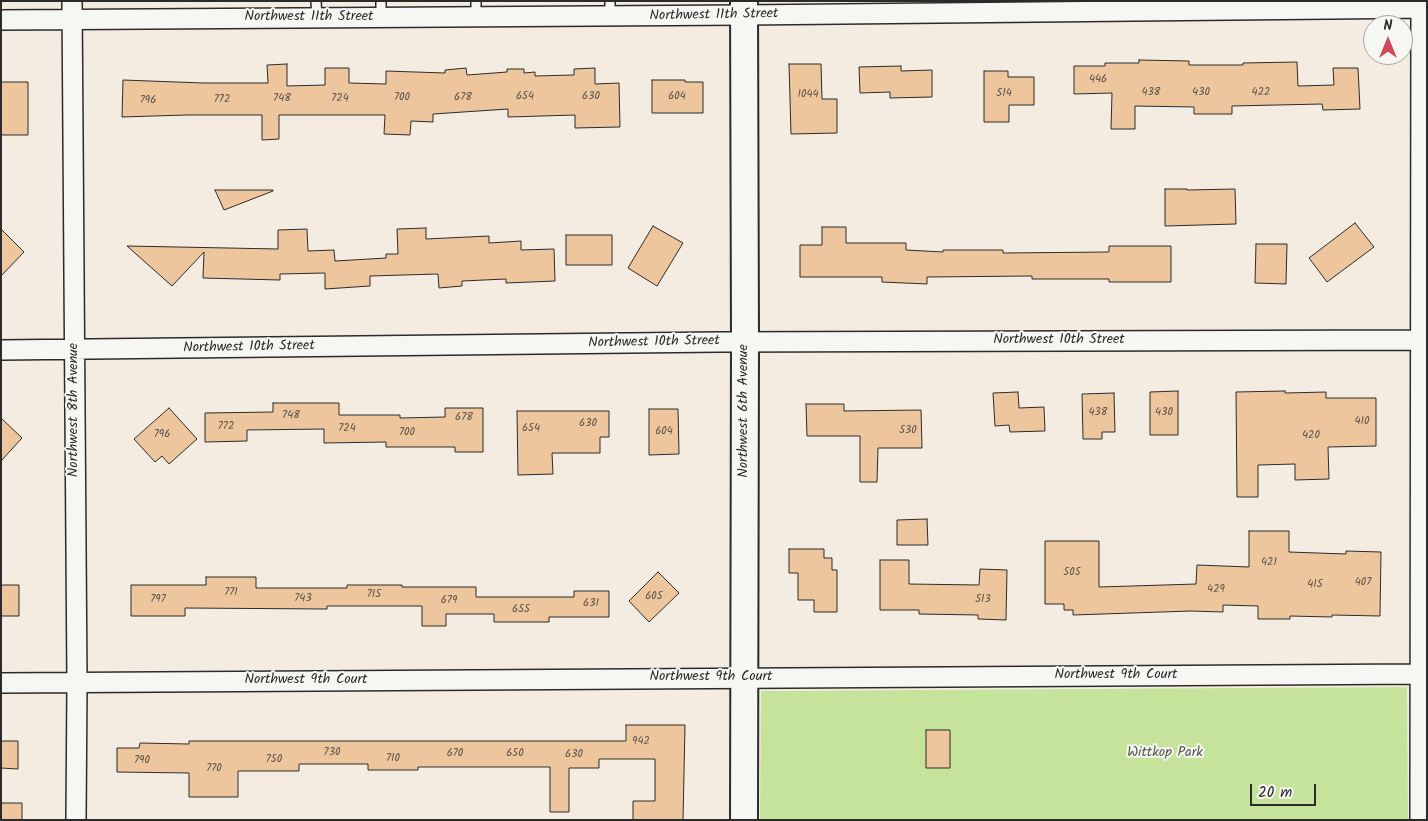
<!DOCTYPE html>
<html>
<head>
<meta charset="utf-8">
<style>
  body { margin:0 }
  #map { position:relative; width:1428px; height:821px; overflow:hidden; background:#f4ece1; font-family:Kalam,sans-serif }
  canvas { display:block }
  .frame { position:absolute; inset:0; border:2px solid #2b2b2b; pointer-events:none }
  .north { position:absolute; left:1363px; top:15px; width:50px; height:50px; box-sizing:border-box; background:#f6f6f2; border:1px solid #a5a5a2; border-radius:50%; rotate:0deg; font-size:14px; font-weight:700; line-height:20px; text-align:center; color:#2b2b2b }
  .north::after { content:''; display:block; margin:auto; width:18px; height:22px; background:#d1495b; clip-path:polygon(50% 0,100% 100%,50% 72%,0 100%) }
  .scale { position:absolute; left:1250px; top:784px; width:66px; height:22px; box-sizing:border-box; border:2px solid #2b2b2b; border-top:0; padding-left:6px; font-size:15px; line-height:18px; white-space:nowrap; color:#2b2b2b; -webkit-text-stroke:4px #f6f6f2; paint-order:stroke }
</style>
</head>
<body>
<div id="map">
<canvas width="1428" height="821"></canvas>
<div class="frame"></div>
<div class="north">N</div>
<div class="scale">20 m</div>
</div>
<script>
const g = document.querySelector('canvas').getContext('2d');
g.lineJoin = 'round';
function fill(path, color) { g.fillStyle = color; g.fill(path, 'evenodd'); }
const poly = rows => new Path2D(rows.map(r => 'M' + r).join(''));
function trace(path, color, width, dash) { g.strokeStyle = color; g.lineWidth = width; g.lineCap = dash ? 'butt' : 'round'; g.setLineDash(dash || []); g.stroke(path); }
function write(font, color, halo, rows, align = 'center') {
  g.font = font + ' Kalam,sans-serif'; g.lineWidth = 4; g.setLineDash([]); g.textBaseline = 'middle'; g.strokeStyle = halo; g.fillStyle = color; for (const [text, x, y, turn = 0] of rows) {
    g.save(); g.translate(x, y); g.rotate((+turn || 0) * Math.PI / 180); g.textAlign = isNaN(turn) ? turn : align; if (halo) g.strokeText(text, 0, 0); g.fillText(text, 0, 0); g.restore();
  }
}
const green = poly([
  [1407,687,1408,820,760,820,761,691]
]);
const building = poly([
  [1139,60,1189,61,1189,65,1243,65,1243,63,1297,62,1298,86,1334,85,1333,68,1358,68,1360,109,1323,110,1322,104,1232,106,1232,114,1194,114,1194,107,1135,106,1135,129,1111,129,1112,93,1074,94,1074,66,1105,66,1105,63,1139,63,1139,60],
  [287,64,287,86,325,85,325,68,349,68,349,83,386,84,386,71,445,73,445,70,466,68,467,75,507,72,507,69,524,69,524,73,535,72,535,76,574,75,574,69,595,68,595,84,619,83,620,127,575,128,575,115,508,117,508,109,433,114,433,122,411,121,410,135,384,134,385,115,279,115,279,139,262,140,262,115,186,115,122,117,123,80,203,83,268,83,267,65,287,64],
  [789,64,821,64,822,99,837,99,837,133,791,134,789,64],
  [901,66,901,71,932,70,932,97,890,98,890,92,860,93,859,67,901,66],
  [984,71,1008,71,1008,77,1034,77,1034,105,1009,105,1009,122,984,122,984,71],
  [652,80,685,80,685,82,703,82,703,113,652,113,652,80],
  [1,82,28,82,28,135,1,135,1,82],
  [1165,189,1187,189,1187,190,1235,189,1236,224,1165,226,1165,189],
  [215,190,273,190,273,191,224,210,215,190],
  [1355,223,1374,247,1327,282,1309,258,1355,223],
  [653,226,683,243,657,286,628,268,653,226],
  [822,227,846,227,846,243,906,243,906,250,943,252,943,250,1003,250,1003,253,1109,252,1109,246,1171,246,1171,282,1109,282,1109,279,1032,279,1032,276,927,277,927,284,882,282,882,277,800,277,800,245,822,245,822,227],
  [426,228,426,239,489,236,489,243,521,241,521,250,554,249,555,281,506,283,506,279,462,281,462,286,439,288,438,274,370,276,370,286,325,289,325,273,280,274,280,280,203,278,204,252,172,286,127,246,278,249,278,230,307,229,308,251,334,250,335,261,386,258,386,254,398,254,397,229,426,228],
  [1,229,24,252,1,276,1,229],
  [566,235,612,235,612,265,566,265,566,235],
  [1256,244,1287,244,1286,284,1255,283,1256,244],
  [1178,391,1178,435,1150,435,1150,392,1178,391],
  [1285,391,1285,393,1326,392,1326,398,1376,398,1376,446,1328,447,1329,479,1295,480,1295,464,1258,465,1258,497,1237,497,1236,392,1285,391],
  [1018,392,1019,408,1044,407,1045,431,1010,432,1009,425,995,426,993,393,1018,392],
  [1114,393,1115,432,1102,432,1102,439,1083,439,1082,394,1114,393],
  [273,403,339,403,339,415,400,415,400,418,445,417,445,408,483,408,483,452,455,452,455,447,386,447,386,442,324,443,324,429,247,430,247,441,205,442,205,413,273,412,273,403],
  [806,404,844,404,844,411,921,410,922,448,878,448,877,482,860,482,860,436,807,436,806,404],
  [169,408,197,439,169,464,162,456,155,462,134,439,169,408],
  [649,409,678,409,679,454,649,455,649,409],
  [517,411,609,411,609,437,600,437,600,453,552,453,553,474,518,475,517,411],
  [1,418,22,438,1,461,1,418],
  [927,519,928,545,897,545,897,520,927,519],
  [1249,531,1289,531,1289,552,1346,554,1346,551,1381,552,1380,616,1332,615,1332,617,1290,616,1290,619,1258,619,1258,606,1223,605,1223,612,1191,611,1073,615,1073,610,1064,610,1064,604,1045,604,1045,541,1099,541,1099,587,1196,584,1197,565,1249,567,1249,531],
  [789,549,824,549,824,558,832,558,832,570,837,570,837,612,814,612,814,600,798,600,798,573,789,573,789,549],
  [880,560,909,560,909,584,979,585,980,569,1007,570,1006,620,978,619,978,615,919,614,919,610,880,610,880,560],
  [658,572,679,593,649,622,629,601,658,572],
  [206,577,256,577,256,588,347,588,347,585,402,585,402,587,476,587,476,597,574,597,574,591,609,591,609,617,549,617,549,622,494,622,494,614,446,614,446,626,422,626,422,606,327,606,327,609,185,608,185,616,131,616,131,585,206,585,206,577],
  [1,585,19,585,19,616,1,616,1,585],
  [626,725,685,725,683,820,633,820,633,801,655,801,655,759,599,759,599,768,569,768,569,812,550,812,550,767,418,767,418,770,368,770,368,764,299,764,299,771,238,771,238,797,189,797,189,773,117,772,117,748,139,748,140,743,189,744,189,741,626,741,626,725],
  [926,730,950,730,950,768,926,768,926,730],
  [1,741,18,741,18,769,1,768,1,741],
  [1,803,22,803,22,820,1,820,1,803]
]);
const lane = poly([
  [316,1,317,18],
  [381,1,381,18],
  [476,1,476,17],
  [610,1,610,17]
]);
const street = poly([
  [72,1,77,683,76,820],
  [1,20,744,15,1427,8],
  [1,350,719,342,1427,340],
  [1,683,1420,674],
  [1420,820,1421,1]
]);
const secondary = poly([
  [744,1,745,342,744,820]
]);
const numberNames = [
  ["446",1098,80],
  ["438",1151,93],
  ["430",1201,93],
  ["422",1261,93],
  ["514",1004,94],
  ["1044",808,95],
  ["654",525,97],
  ["630",591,97],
  ["604",677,97],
  ["700",402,98],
  ["678",463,98],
  ["748",282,99],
  ["724",340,99],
  ["772",222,100],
  ["796",148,101],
  ["438",1098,413],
  ["430",1164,413],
  ["748",291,416],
  ["678",464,418],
  ["410",1362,422],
  ["630",588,424],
  ["772",226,427],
  ["724",347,429],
  ["654",531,429],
  ["530",908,431],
  ["604",664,432],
  ["700",407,433],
  ["796",162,435],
  ["420",1311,436],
  ["421",1269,563],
  ["505",1072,573],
  ["407",1363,583],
  ["415",1315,585],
  ["429",1216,590],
  ["771",231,593],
  ["715",374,595],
  ["605",654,597],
  ["743",303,599],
  ["797",158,600],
  ["513",983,600],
  ["679",449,601],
  ["631",591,604],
  ["655",521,610],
  ["942",641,742],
  ["730",332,753],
  ["670",455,754],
  ["650",515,754],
  ["630",574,755],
  ["710",393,759],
  ["750",274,760],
  ["790",142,761],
  ["770",214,769]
];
const streetNames = [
  ["Northwest 11th Street",714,16,-1],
  ["Northwest 11th Street",309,18],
  ["Northwest 10th Street",1059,341],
  ["Northwest 10th Street",654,343,-1],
  ["Northwest 10th Street",249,348,-1],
  ["Northwest 8th Avenue",75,410,-90],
  ["Northwest 6th Avenue",745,411,-90],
  ["Northwest 9th Court",1116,676],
  ["Northwest 9th Court",711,678],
  ["Northwest 9th Court",306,681]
];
const parkNames = [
  ["Wittkop Park",1165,754]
];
fill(green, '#c6e39b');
fill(building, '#edc69d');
trace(building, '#2b2b2b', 1);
trace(lane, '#2b2b2b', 12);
trace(street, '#2b2b2b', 22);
trace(secondary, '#2b2b2b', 30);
trace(lane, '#f6f6f2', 9);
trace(street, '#f6f6f2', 19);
trace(secondary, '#f6f6f2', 26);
write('11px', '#5c5248', null, numberNames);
write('14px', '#2b2b2b', '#f6f6f2', streetNames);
write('14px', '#525947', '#f6f6f2', parkNames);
</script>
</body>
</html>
